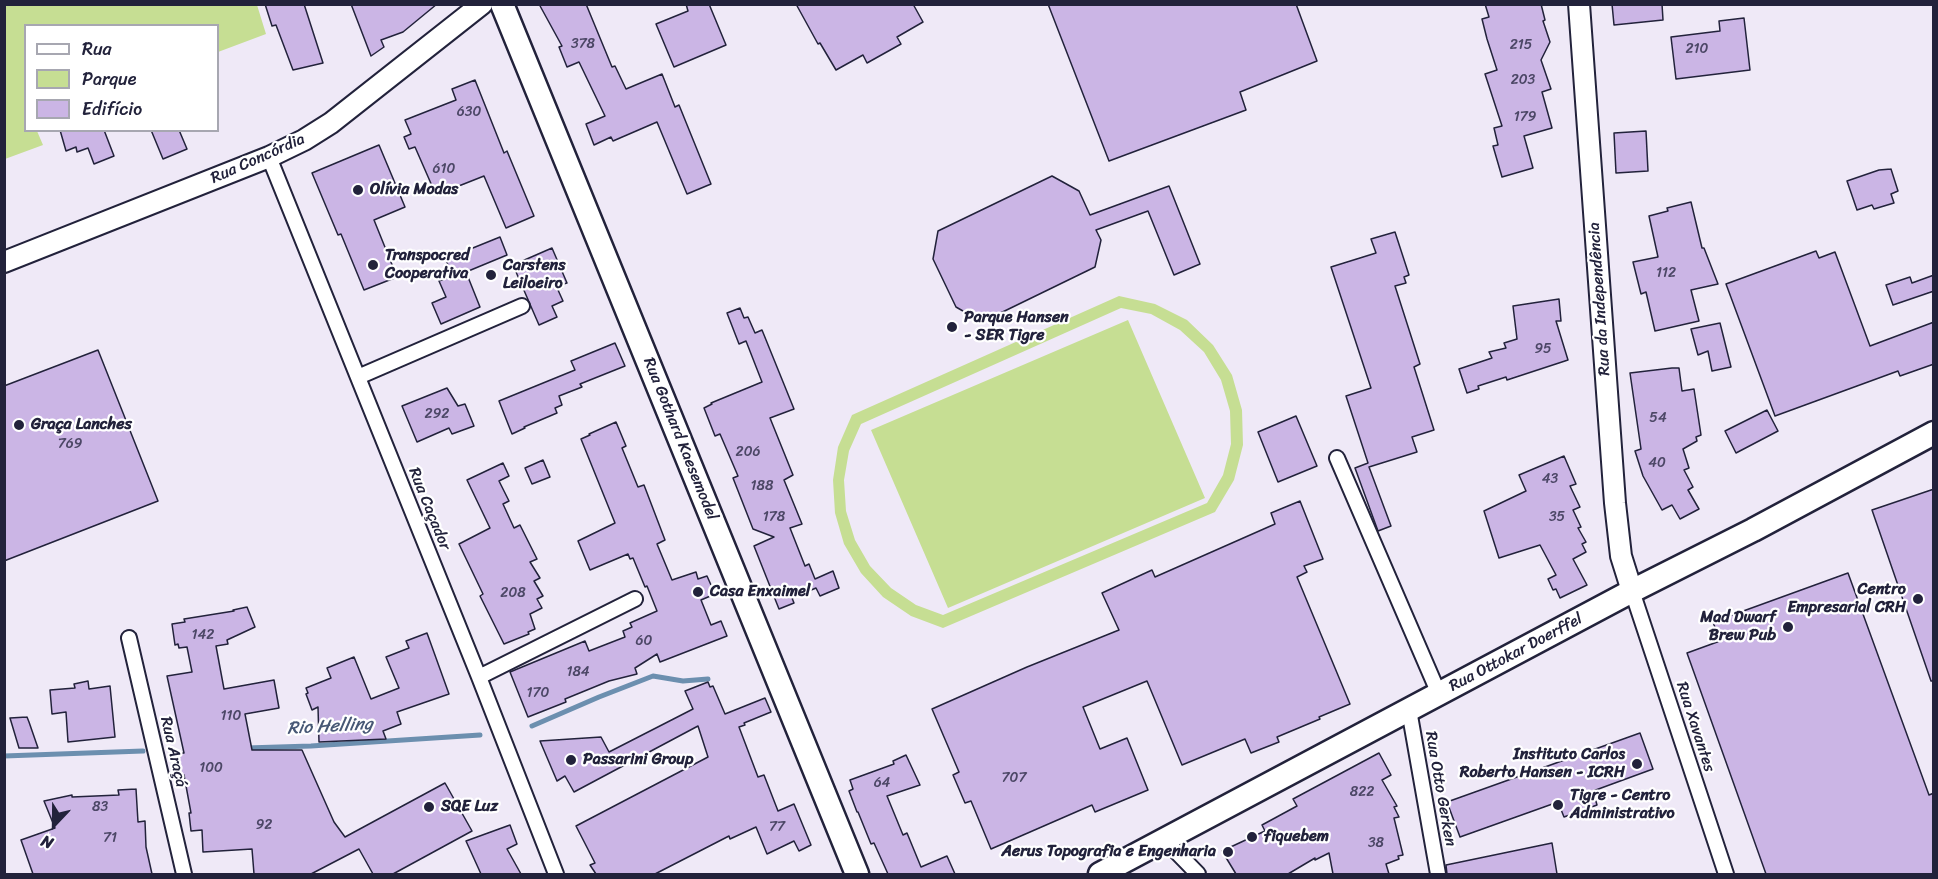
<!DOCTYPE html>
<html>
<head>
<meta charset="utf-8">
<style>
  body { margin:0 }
  #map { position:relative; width:1938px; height:879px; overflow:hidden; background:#efe9f7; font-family:Sriracha,sans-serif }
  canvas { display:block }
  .frame { position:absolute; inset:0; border:6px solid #22223b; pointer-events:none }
  .legend { position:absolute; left:24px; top:24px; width:195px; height:108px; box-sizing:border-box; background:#fff; border:2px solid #a7a7b1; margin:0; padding:8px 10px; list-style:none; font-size:18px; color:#22223b }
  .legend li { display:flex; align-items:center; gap:12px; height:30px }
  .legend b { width:30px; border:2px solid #a7a7b1 }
  .north { position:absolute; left:24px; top:795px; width:60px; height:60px; -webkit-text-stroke:4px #fff; paint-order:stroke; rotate:202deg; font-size:16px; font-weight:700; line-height:24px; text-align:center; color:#22223b }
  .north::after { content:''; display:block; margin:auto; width:21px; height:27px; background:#22223b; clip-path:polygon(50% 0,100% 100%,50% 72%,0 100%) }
</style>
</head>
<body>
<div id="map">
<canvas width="1938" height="879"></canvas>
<div class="frame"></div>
<ul class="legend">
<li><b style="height:8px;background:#fff"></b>Rua</li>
<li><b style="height:16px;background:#c6de93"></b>Parque</li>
<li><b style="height:16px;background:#cbb5e5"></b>Edifício</li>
</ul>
<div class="north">N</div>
</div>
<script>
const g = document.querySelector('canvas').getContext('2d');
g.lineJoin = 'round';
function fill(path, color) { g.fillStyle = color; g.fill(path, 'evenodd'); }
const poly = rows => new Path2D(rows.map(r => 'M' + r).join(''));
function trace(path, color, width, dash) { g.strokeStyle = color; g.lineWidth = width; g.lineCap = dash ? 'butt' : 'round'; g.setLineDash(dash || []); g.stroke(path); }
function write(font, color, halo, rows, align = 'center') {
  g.font = font + ' Sriracha,sans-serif'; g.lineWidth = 4.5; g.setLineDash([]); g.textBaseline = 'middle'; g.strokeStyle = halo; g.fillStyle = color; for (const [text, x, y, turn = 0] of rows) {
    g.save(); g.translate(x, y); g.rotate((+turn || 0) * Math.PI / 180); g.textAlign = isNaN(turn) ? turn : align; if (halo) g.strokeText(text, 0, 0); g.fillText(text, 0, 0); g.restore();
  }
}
const green = poly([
  [5,4,257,5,266,34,218,52,218,26,26,26,26,130,37,131,43,145,5,159],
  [1119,296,1155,304,1187,320,1213,345,1232,375,1242,410,1243,445,1234,480,1215,512,943,628,911,616,883,597,861,573,844,544,835,513,833,480,838,447,852,415],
  [1121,308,1151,314,1180,330,1204,352,1221,380,1230,411,1231,444,1223,475,1207,503,943,615,916,605,891,588,870,566,855,540,846,511,844,480,849,451,861,424],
  [1128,320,1205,498,948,608,871,430]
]);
const stream = poly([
  [532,726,599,697,653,676,683,681,708,679],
  [246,748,311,746,480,735],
  [4,756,143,751]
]);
const building = poly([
  [265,4,304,4,323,63,293,70,276,25,272,26,265,4],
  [351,4,437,4,403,32,381,40,384,47,371,56,351,4],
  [539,4,586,4,612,67,615,66,626,89,662,74,675,107,679,105,711,184,687,194,657,122,613,141,611,137,594,145,586,124,605,116,579,62,567,67,559,47,562,46,539,4],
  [686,4,709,4,726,45,674,67,656,24,688,11,686,4],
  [796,4,913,4,923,22,897,37,901,44,867,63,863,55,836,70,820,43,818,44,796,4],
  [1048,4,1296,4,1317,61,1240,92,1246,110,1109,161,1048,4],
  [1485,4,1541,4,1545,20,1543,21,1550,42,1541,60,1551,89,1542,92,1552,128,1524,136,1533,168,1502,177,1493,146,1498,145,1494,128,1502,126,1485,74,1497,70,1487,39,1482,19,1489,17,1485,4],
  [1612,4,1662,4,1663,20,1614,25,1612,4],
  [1744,18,1750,70,1676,79,1671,37,1720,31,1719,21,1744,18],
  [475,80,504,153,507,151,534,216,506,228,484,176,436,195,415,147,409,149,404,137,411,134,405,120,456,100,452,89,475,80],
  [60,130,104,130,114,156,94,164,88,148,77,152,76,147,66,151,60,130],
  [151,130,179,130,187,149,163,159,151,130],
  [1646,131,1648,171,1616,173,1614,133,1646,131],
  [379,145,405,207,374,220,397,277,364,290,341,234,338,235,312,173,379,145],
  [1891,169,1898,191,1891,194,1894,203,1874,209,1872,205,1857,210,1847,181,1879,170,1891,169],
  [1052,176,1079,191,1090,215,1169,186,1200,264,1174,275,1148,211,1096,230,1101,240,1095,267,982,322,956,307,933,259,938,231,1052,176],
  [1691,202,1702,248,1704,248,1718,284,1691,290,1699,321,1655,331,1646,292,1641,294,1633,262,1658,257,1649,216,1668,211,1667,208,1691,202],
  [1395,232,1409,275,1404,277,1406,283,1395,286,1420,364,1414,367,1434,430,1412,437,1417,452,1369,467,1391,526,1378,531,1355,468,1368,463,1346,396,1371,388,1331,267,1376,253,1371,239,1395,232],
  [500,237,507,255,466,272,480,307,441,324,432,303,446,297,439,281,452,276,445,257,458,252,458,254,500,237],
  [552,248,567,283,560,285,562,288,558,290,563,301,552,306,557,317,539,325,513,265,552,248],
  [1816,251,1819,258,1835,252,1870,346,1934,322,1934,364,1900,376,1898,371,1775,416,1726,284,1816,251],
  [1934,275,1934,291,1893,305,1886,285,1910,277,1912,283,1934,275],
  [1559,299,1561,321,1556,321,1568,360,1507,380,1506,377,1478,386,1479,389,1467,393,1459,369,1492,358,1489,352,1506,348,1504,343,1517,339,1513,306,1559,299],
  [740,308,744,318,748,317,755,333,762,330,794,409,770,418,793,475,784,480,802,524,790,528,805,566,809,564,815,579,833,571,839,588,820,596,816,588,792,598,794,603,779,609,754,546,774,537,753,529,733,478,738,476,720,434,715,436,704,408,712,404,711,403,762,382,746,341,739,344,727,313,740,308],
  [1720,323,1731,367,1712,371,1708,351,1698,355,1691,329,1720,323],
  [615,343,625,366,580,384,582,387,559,396,562,405,555,408,557,413,524,427,525,428,512,434,499,401,575,370,571,361,615,343],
  [98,350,158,501,4,561,4,386,98,350],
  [1672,368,1679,368,1682,391,1694,389,1701,435,1696,437,1697,441,1683,449,1689,468,1684,470,1693,487,1688,490,1699,509,1680,519,1672,505,1662,510,1643,476,1635,451,1641,449,1630,373,1672,368],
  [447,388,458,406,465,404,474,426,452,434,449,428,417,442,402,406,447,388],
  [1767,410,1778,431,1736,453,1725,431,1767,410],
  [1296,416,1317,466,1278,482,1258,432,1296,416],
  [616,422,626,446,622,448,638,487,644,485,665,540,657,544,672,580,696,572,698,579,707,576,715,594,701,600,711,625,721,621,727,636,660,662,657,654,635,668,637,674,609,681,565,699,566,702,528,717,510,672,585,641,589,651,625,637,623,631,632,627,630,623,657,611,647,586,645,587,633,558,630,559,628,554,590,570,578,541,615,523,581,439,590,435,589,434,616,422],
  [1564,456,1576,484,1570,486,1580,507,1573,510,1581,527,1578,528,1586,542,1582,544,1586,552,1573,559,1587,585,1560,598,1556,589,1553,590,1548,579,1556,575,1540,545,1499,558,1484,511,1526,491,1519,475,1564,456],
  [543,460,550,477,532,484,525,468,543,460],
  [503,463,509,476,499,481,509,501,503,504,514,528,520,525,537,559,530,562,540,578,534,581,543,596,537,599,542,608,530,614,535,629,528,632,529,634,504,644,480,596,483,594,459,544,490,528,467,480,503,463],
  [1934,489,1934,681,1931,681,1872,510,1934,489],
  [1300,501,1323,559,1304,566,1307,572,1297,577,1350,704,1319,717,1320,719,1277,737,1279,742,1251,753,1245,739,1182,765,1147,681,1083,707,1100,749,1127,738,1148,790,1095,812,1092,805,991,849,971,801,965,803,953,775,959,772,932,709,1027,667,1119,630,1102,593,1152,570,1155,577,1275,524,1271,513,1300,501],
  [1848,573,1929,795,1934,793,1934,874,1766,874,1687,653,1720,641,1713,622,1848,573],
  [247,607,255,627,227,640,228,644,216,646,224,689,274,680,279,708,245,714,252,750,302,750,334,822,345,837,445,783,472,831,393,874,373,874,359,849,311,874,254,874,252,849,203,852,202,830,191,831,189,813,191,813,184,775,178,776,174,754,184,753,167,676,192,672,187,647,179,648,178,644,175,645,172,624,185,622,184,619,234,611,233,610,247,607],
  [427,633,449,694,397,712,401,724,383,731,386,739,319,742,318,707,312,710,306,694,308,693,306,688,331,678,327,668,354,657,371,699,399,688,386,657,409,648,406,641,427,633],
  [88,681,89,689,110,686,115,737,68,742,66,712,52,714,50,690,75,688,74,684,88,681],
  [708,682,710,687,713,686,725,714,765,698,771,712,744,723,745,725,739,727,758,777,764,775,778,811,794,804,811,845,799,851,794,841,767,854,756,827,730,839,729,836,655,874,596,874,590,865,595,863,576,826,708,757,698,726,574,792,565,776,557,781,540,741,601,737,609,752,693,709,685,691,708,682],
  [27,717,29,722,38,748,19,748,10,718,27,717],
  [1640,733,1653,769,1593,791,1597,805,1564,817,1558,802,1460,837,1447,802,1640,733],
  [1379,753,1391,775,1382,780,1397,806,1394,807,1399,817,1394,818,1403,855,1398,856,1399,859,1386,864,1389,874,1333,874,1329,853,1315,860,1315,858,1288,874,1236,874,1222,851,1265,831,1262,825,1297,806,1293,799,1379,753],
  [906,755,920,785,887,796,903,835,907,833,921,867,947,856,955,874,888,874,874,843,871,844,858,812,857,812,849,791,853,789,850,780,894,764,893,761,906,755],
  [136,789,138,822,145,821,146,847,152,874,33,874,21,840,55,828,44,801,72,795,72,797,119,795,118,790,136,789],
  [510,825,517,844,507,849,521,874,481,874,466,841,510,825],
  [1552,843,1557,874,1447,874,1446,865,1552,843]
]);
const street = poly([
  [269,157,479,677,556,874],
  [358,377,522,306],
  [1337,458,1439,694],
  [1632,591,1726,874],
  [129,638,184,874],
  [479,677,635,599],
  [1409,710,1438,874],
  [1164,839,1198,874]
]);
const secondary = poly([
  [1579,4,1615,503,1621,556,1632,591],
  [4,262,269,157,304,140,331,123,482,4]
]);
const primary = poly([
  [502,4,857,874],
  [1100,874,1632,591,1753,530,1934,433]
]);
const markers = [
  [358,190,6,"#22223b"],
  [373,265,6,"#22223b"],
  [491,275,6,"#22223b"],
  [952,327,6,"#22223b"],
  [19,425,6,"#22223b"],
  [698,592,6,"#22223b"],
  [1918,599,6,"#22223b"],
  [1788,627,6,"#22223b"],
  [571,760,6,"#22223b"],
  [1637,764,6,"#22223b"],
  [1558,805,6,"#22223b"],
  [429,807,6,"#22223b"],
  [1252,837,6,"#22223b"],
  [1228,852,6,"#22223b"]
];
const numberNames = [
  ["378",583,44],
  ["215",1521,45],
  ["210",1697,49],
  ["203",1523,80],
  ["630",469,112],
  ["179",1525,117],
  ["610",444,169],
  ["112",1666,273],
  ["95",1543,349],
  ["292",437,414],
  ["54",1658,418],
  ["769",70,444],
  ["206",748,452],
  ["40",1657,463],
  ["43",1550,479],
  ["188",762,486],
  ["178",774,517],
  ["35",1557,517],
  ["208",513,593],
  ["142",203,635],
  ["60",644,641],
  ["184",578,672],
  ["170",538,693],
  ["110",231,716],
  ["100",211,768],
  ["707",1014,778],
  ["64",882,783],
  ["822",1362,792],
  ["83",100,807],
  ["92",264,825],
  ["77",777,827],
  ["71",110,838],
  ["38",1376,843]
];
const streetNames = [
  ["Rua Concórdia",258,159,-24],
  ["Rua da Independência",1600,299,-94],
  ["Rua Gothard Kaesemodel",680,439,68],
  ["Rua Caçador",429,509,68],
  ["Rua Ottokar Doerffel",1516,653,-28],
  ["Rua Xavantes",1695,727,72],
  ["Rua Araçá",173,752,77],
  ["Rua Otto Gerken",1440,789,80]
];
const poiNames = [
  ["Olívia Modas",370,190],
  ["Transpocred",385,256],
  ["Cooperativa",385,274],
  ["Carstens",503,266],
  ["Leiloeiro",503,284],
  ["Parque Hansen",964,318],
  ["- SER Tigre",964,336],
  ["Graça Lanches",31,425],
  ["Centro",1906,590,"right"],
  ["Empresarial CRH",1906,608,"right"],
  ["Casa Enxaimel",710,592],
  ["Mad Dwarf",1776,618,"right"],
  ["Brew Pub",1776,636,"right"],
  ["Instituto Carlos",1625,755,"right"],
  ["Roberto Hansen - ICRH",1625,773,"right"],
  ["Passarini Group",583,760],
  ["Tigre - Centro",1570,796],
  ["Administrativo",1570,814],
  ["SQE Luz",441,807],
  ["fiquebem",1264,837],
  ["Aerus Topografia e Engenharia",1216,852,"right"]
];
const waterNames = [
  ["Rio Helling",330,727,-3]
];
fill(green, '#c6de93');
trace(stream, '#6c8faf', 5);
fill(building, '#cbb5e5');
trace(building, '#22223b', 1.5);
trace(street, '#22223b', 18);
trace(secondary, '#22223b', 24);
trace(primary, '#22223b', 27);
trace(street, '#fff', 14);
trace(secondary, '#fff', 20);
trace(primary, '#fff', 22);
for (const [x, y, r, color] of markers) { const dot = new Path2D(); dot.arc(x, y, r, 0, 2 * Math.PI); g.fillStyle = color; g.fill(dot); trace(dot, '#fff', 2); }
write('14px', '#4c4766', null, numberNames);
write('16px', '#22223b', '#fff', streetNames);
write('bold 16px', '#22223b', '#fff', poiNames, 'left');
write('italic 18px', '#475875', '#fff', waterNames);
</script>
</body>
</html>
